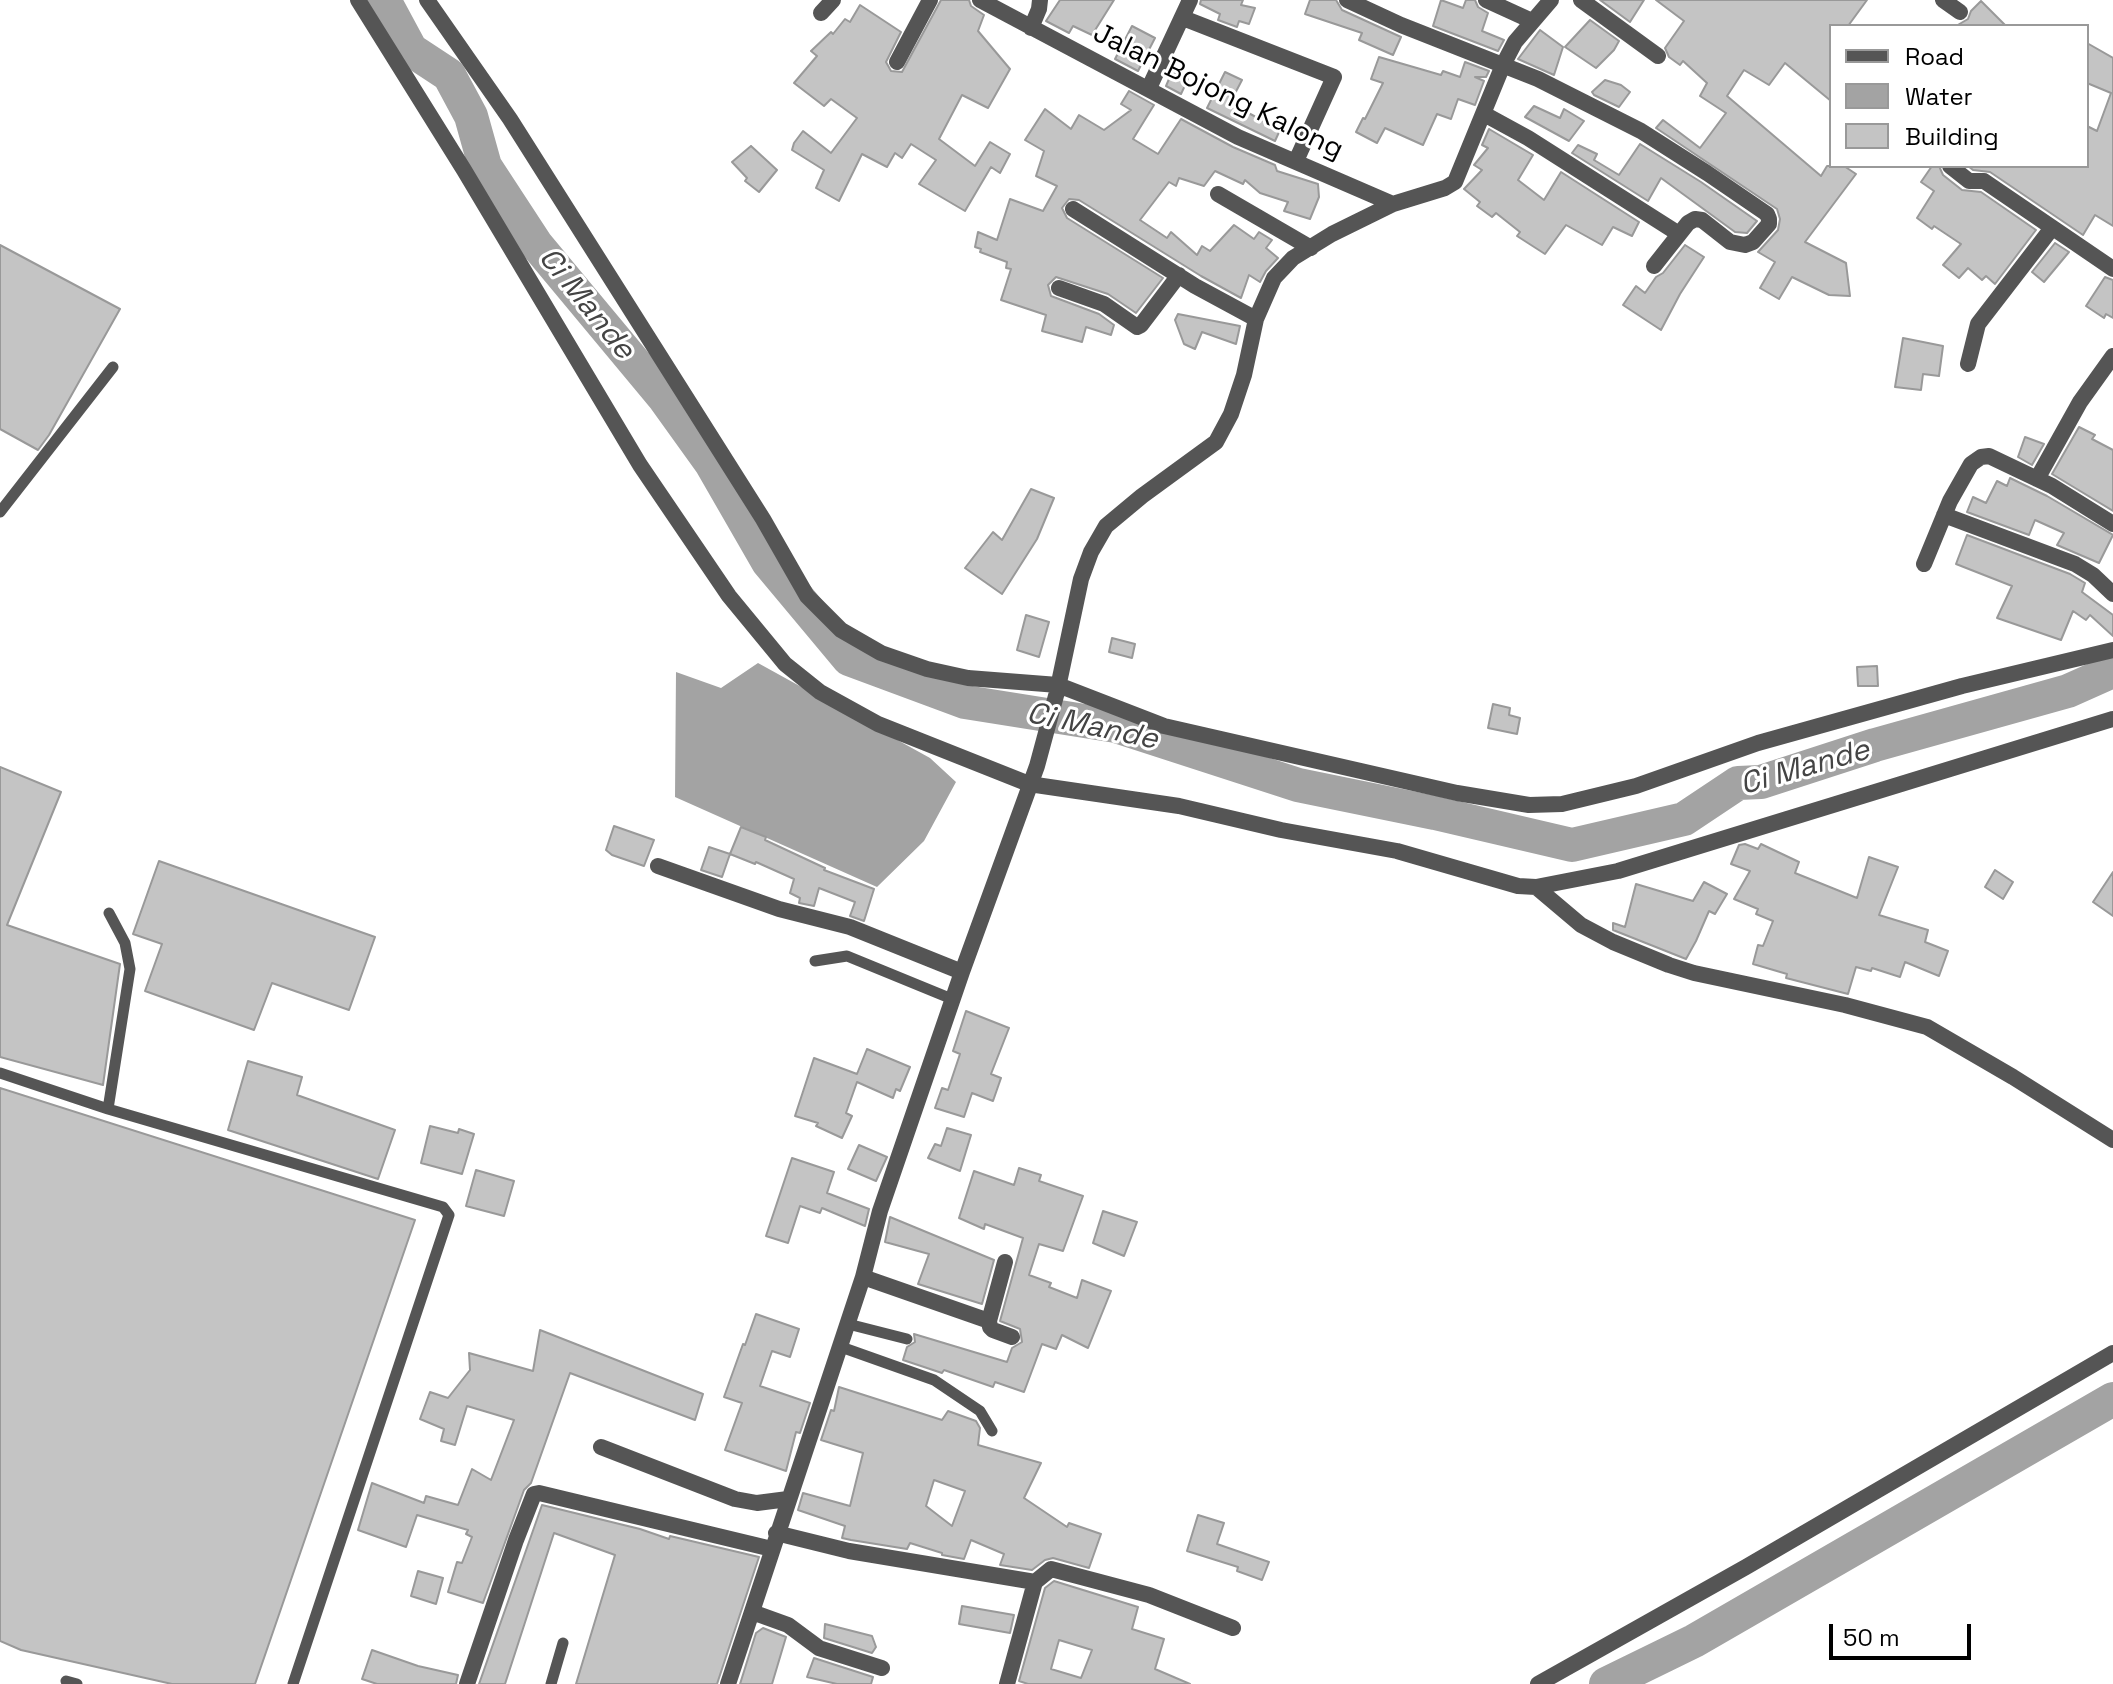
<!DOCTYPE html>
<html>
<head>
<meta charset="utf-8">
<style>
  body { margin:0 }
  #map { position:relative; width:2113px; height:1684px; overflow:hidden; background:#fff; font-family:"Space Grotesk",sans-serif }
  canvas { display:block }
  .legend { position:absolute; left:1829px; top:24px; width:260px; height:144px; box-sizing:border-box; background:#fff; border:2px solid #999; margin:0; padding:10px 14px; list-style:none; font-size:24px; color:#000 }
  .legend li { display:flex; align-items:center; gap:16px; height:40px }
  .legend b { width:40px; border:2px solid #999 }
  .scale { position:absolute; left:1829px; top:1624px; width:142px; height:36px; box-sizing:border-box; border:4px solid #000; border-top:0; padding-left:10px; font-size:24px; line-height:28px; white-space:nowrap; color:#000; -webkit-text-stroke:6px #fff; paint-order:stroke }
</style>
</head>
<body>
<div id="map">
<canvas width="2113" height="1684"></canvas>
<ul class="legend">
<li><b style="height:10px;background:#555"></b>Road</li>
<li><b style="height:22px;background:#a3a3a3"></b>Water</li>
<li><b style="height:22px;background:#c4c4c4"></b>Building</li>
</ul>
<div class="scale">50 m</div>
</div>
<script>
const g = document.querySelector('canvas').getContext('2d');
g.lineJoin = 'round';
function fill(path, color) { g.fillStyle = color; g.fill(path, 'evenodd'); }
const poly = rows => new Path2D(rows.map(r => 'M' + r).join(''));
function trace(path, color, width, dash) { g.strokeStyle = color; g.lineWidth = width; g.lineCap = dash ? 'butt' : 'round'; g.setLineDash(dash || []); g.stroke(path); }
function write(font, color, halo, rows, align = 'center') {
  g.font = font + ' "Space Grotesk",sans-serif'; g.lineWidth = 6; g.setLineDash([]); g.textBaseline = 'middle'; g.strokeStyle = halo; g.fillStyle = color; for (const [text, x, y, turn = 0] of rows) {
    g.save(); g.translate(x, y); g.rotate((+turn || 0) * Math.PI / 180); g.textAlign = isNaN(turn) ? turn : align; if (halo) g.strokeText(text, 0, 0); g.fillText(text, 0, 0); g.restore();
  }
}
const water = poly([
  [758,663,930,758,956,782,924,841,877,887,675,797,676,672,721,688]
]);
const river = poly([
  [384,0,411,50,449,75,471,116,485,166,536,244,665,399,711,463,768,562,849,659,965,702,1116,726,1298,785,1435,813,1572,845,1684,819,1738,783,1761,782,1875,745,2068,691,2113,671],
  [1606,1684,1694,1641,2113,1399]
]);
const building = poly([
  [941,0,969,0,971,6,984,15,978,31,1010,69,988,108,962,95,939,139,975,166,990,142,1010,154,1000,173,991,167,965,211,919,184,936,160,911,144,902,158,895,153,887,167,862,154,839,201,816,188,824,170,792,150,794,143,803,131,831,153,857,118,831,99,824,106,794,83,817,56,811,51,831,32,833,34,845,19,850,22,860,5,901,32,886,62,891,71,902,72,941,0],
  [1060,0,1114,0,1092,35,1073,26,1069,33,1046,21,1060,0],
  [1201,0,1243,0,1241,5,1255,8,1249,24,1239,21,1237,27,1218,20,1220,14,1200,4,1201,0],
  [1310,0,1336,0,1342,10,1401,37,1393,55,1359,40,1362,33,1305,14,1310,0],
  [1441,0,1463,8,1466,0,1475,0,1478,7,1488,13,1482,31,1504,40,1498,51,1433,26,1441,0],
  [1600,0,1644,0,1630,22,1600,0],
  [1656,0,1867,0,1848,26,1831,26,1831,101,1785,63,1769,85,1744,70,1727,96,1821,176,1827,166,1844,166,1856,174,1805,242,1846,263,1850,296,1829,295,1792,277,1779,299,1760,288,1775,262,1758,252,1778,230,1780,219,1777,209,1656,128,1663,120,1700,148,1726,113,1700,96,1707,83,1683,61,1680,65,1669,57,1665,48,1684,21,1656,0],
  [1981,1,2006,26,1956,26,1968,19,1971,11,1981,1],
  [1590,20,1619,41,1614,50,1596,68,1565,47,1590,20],
  [1132,26,1155,38,1138,71,1115,59,1132,26],
  [1540,30,1563,47,1554,75,1518,59,1540,30],
  [2087,43,2113,58,2113,226,2095,215,2083,235,1990,172,1973,170,1968,166,2087,166,2087,126,2097,131,2111,93,2087,83,2087,43],
  [1379,57,1441,75,1443,71,1460,77,1465,62,1489,71,1486,77,1475,77,1484,81,1475,105,1458,99,1451,119,1437,114,1423,145,1385,128,1377,143,1356,132,1363,118,1365,119,1383,83,1371,79,1379,57],
  [1172,72,1188,79,1181,94,1166,86,1172,72],
  [1225,72,1242,80,1230,103,1280,130,1275,141,1207,108,1225,72],
  [1605,80,1621,85,1630,92,1619,107,1594,95,1592,92,1605,80],
  [1129,91,1154,105,1133,139,1158,154,1181,119,1233,147,1275,165,1277,171,1318,184,1319,197,1310,219,1284,211,1288,202,1260,193,1245,180,1243,184,1215,171,1204,186,1179,178,1176,186,1169,182,1140,220,1167,238,1171,232,1197,255,1202,246,1210,251,1234,225,1254,239,1259,232,1272,240,1266,248,1278,258,1266,271,1260,282,1249,275,1241,298,1201,276,1079,200,1069,199,1062,208,1067,218,1163,278,1136,313,1108,294,1056,277,1048,285,1051,296,1099,314,1114,325,1111,335,1086,327,1082,342,1042,331,1046,315,1001,300,1011,269,1006,268,1007,262,980,252,981,249,975,247,978,232,997,240,1010,199,1043,211,1057,186,1036,176,1044,151,1025,140,1045,109,1071,129,1079,115,1104,130,1131,110,1121,104,1129,91],
  [1534,106,1560,118,1564,109,1584,121,1569,141,1525,117,1534,106],
  [1489,129,1533,155,1518,180,1544,200,1561,172,1639,222,1632,236,1613,227,1602,245,1566,225,1545,254,1517,236,1520,232,1496,213,1492,217,1477,206,1480,202,1464,189,1482,170,1474,165,1488,148,1482,145,1489,129],
  [1640,144,1701,182,1757,221,1747,233,1735,232,1661,178,1648,201,1572,153,1578,145,1597,154,1594,160,1619,175,1640,144],
  [751,146,777,170,759,192,745,181,747,178,732,162,751,146],
  [1932,166,1939,166,1943,175,1962,190,1981,192,2036,230,1995,284,1986,276,1982,280,1968,268,1959,278,1943,265,1961,244,1934,226,1932,229,1917,218,1934,191,1921,182,1932,166],
  [2055,243,2069,252,2044,282,2032,272,2055,243],
  [0,245,120,309,49,435,38,450,0,429,0,245],
  [1685,245,1704,257,1680,294,1661,330,1623,305,1636,286,1645,293,1656,277,1663,273,1685,245],
  [2105,277,2113,280,2113,318,2106,314,2104,318,2086,306,2105,277],
  [1178,314,1240,326,1236,344,1202,332,1195,349,1184,344,1175,320,1178,314],
  [1903,338,1943,346,1939,376,1923,374,1921,390,1895,387,1903,338],
  [2079,427,2095,435,2092,439,2113,450,2113,511,2052,474,2079,427],
  [2025,437,2044,444,2032,465,2018,457,2025,437],
  [2010,478,2047,496,2113,535,2099,563,2057,545,2064,533,2035,520,2029,535,1967,512,1973,497,1986,503,1997,481,2007,486,2010,478],
  [1031,489,1054,498,1037,539,1002,594,965,568,993,532,1002,540,1031,489],
  [1967,535,2070,574,2085,583,2082,592,2113,615,2113,636,2090,615,2086,620,2073,611,2061,640,1997,618,2012,586,1956,564,1967,535],
  [1026,615,1049,622,1039,657,1017,650,1026,615],
  [1112,638,1135,644,1132,658,1109,652,1112,638],
  [1877,666,1878,686,1858,686,1857,667,1877,666],
  [1493,704,1510,708,1509,715,1520,718,1517,734,1488,728,1493,704],
  [0,767,61,792,7,925,120,964,103,1085,0,1057,0,767],
  [614,826,654,840,644,866,612,855,606,850,614,826],
  [741,827,766,837,765,840,825,868,824,870,874,889,864,921,850,916,855,902,819,888,814,906,799,903,800,898,790,893,794,879,756,862,755,864,730,854,741,827],
  [1745,844,1758,849,1761,844,1799,862,1795,873,1857,898,1869,857,1898,867,1879,915,1928,930,1925,942,1948,951,1939,976,1905,962,1900,977,1872,968,1871,971,1856,967,1848,994,1786,978,1787,974,1753,964,1758,945,1763,946,1773,921,1756,914,1758,909,1734,899,1750,871,1731,864,1739,845,1745,844],
  [709,847,730,854,722,877,701,870,709,847],
  [159,861,375,937,349,1010,272,983,254,1030,145,991,162,944,133,934,159,861],
  [1995,870,2013,882,2003,899,1985,887,1995,870],
  [2113,872,2113,916,2093,902,2113,872],
  [1704,882,1727,894,1715,914,1709,911,1696,941,1686,959,1613,930,1613,923,1625,927,1636,884,1693,901,1704,882],
  [966,1011,1009,1028,991,1074,1001,1078,993,1101,972,1093,964,1117,935,1108,942,1088,948,1090,960,1054,953,1051,966,1011],
  [867,1049,910,1067,900,1091,896,1089,893,1098,857,1082,846,1113,852,1116,842,1138,816,1126,818,1123,795,1116,814,1058,857,1074,867,1049],
  [248,1061,302,1077,297,1095,395,1130,378,1179,228,1130,248,1061],
  [0,1088,415,1220,255,1684,172,1684,21,1650,0,1641,0,1088],
  [430,1126,458,1133,459,1129,474,1134,462,1174,421,1163,430,1126],
  [947,1128,971,1135,960,1171,928,1158,935,1144,941,1146,947,1128],
  [859,1145,887,1157,876,1181,848,1169,859,1145],
  [792,1158,834,1172,827,1193,869,1209,865,1226,822,1208,820,1213,800,1206,788,1243,766,1236,792,1158],
  [1019,1168,1041,1175,1039,1181,1083,1196,1063,1251,1039,1244,1029,1275,1051,1283,1049,1287,1077,1298,1082,1280,1111,1291,1088,1348,1062,1335,1056,1349,1042,1344,1024,1392,995,1382,993,1387,944,1370,942,1373,903,1360,907,1347,915,1342,914,1334,1007,1362,1012,1348,1022,1342,1020,1329,1000,1321,1023,1238,985,1224,984,1229,959,1218,974,1171,1014,1185,1019,1168],
  [476,1170,514,1181,504,1216,466,1206,476,1170],
  [1103,1211,1137,1222,1124,1256,1093,1243,1103,1211],
  [890,1217,994,1260,982,1304,918,1284,929,1254,885,1242,890,1217],
  [756,1314,799,1329,790,1357,772,1351,760,1386,810,1403,800,1433,796,1432,786,1471,725,1450,742,1403,724,1397,743,1344,745,1345,756,1314],
  [540,1330,703,1394,695,1420,570,1373,531,1483,524,1490,483,1603,448,1592,457,1562,462,1563,472,1537,466,1534,468,1530,417,1515,406,1547,358,1530,372,1483,424,1503,426,1496,458,1505,472,1469,491,1480,514,1420,467,1406,455,1445,441,1441,444,1429,420,1419,430,1392,448,1398,470,1370,469,1353,533,1371,540,1330],
  [839,1387,942,1420,948,1411,976,1421,980,1428,978,1445,1041,1463,1024,1498,1067,1527,1069,1523,1101,1534,1089,1568,1053,1558,1045,1560,1032,1570,1000,1565,1004,1554,971,1540,964,1559,942,1555,942,1553,910,1543,907,1549,851,1540,842,1538,845,1526,798,1510,803,1493,850,1506,863,1453,821,1440,831,1410,834,1411,839,1387],
  [934,1480,965,1491,952,1526,926,1506,934,1480],
  [542,1505,640,1529,669,1539,670,1536,759,1557,717,1684,576,1684,615,1555,554,1533,505,1684,479,1684,542,1505],
  [1198,1515,1224,1523,1217,1544,1269,1562,1262,1580,1237,1571,1238,1567,1187,1551,1198,1515],
  [418,1571,443,1578,436,1604,411,1596,418,1571],
  [1054,1581,1138,1607,1132,1629,1164,1639,1155,1669,1190,1684,1028,1684,1019,1681,1045,1588,1054,1581],
  [1059,1640,1092,1650,1081,1678,1051,1669,1059,1640],
  [962,1606,1014,1615,1010,1633,959,1624,962,1606],
  [825,1624,872,1636,876,1647,872,1653,824,1638,825,1624],
  [763,1628,786,1637,772,1684,740,1684,756,1633,763,1628],
  [372,1650,418,1666,458,1675,456,1684,377,1684,362,1679,372,1650],
  [814,1658,873,1677,871,1684,837,1684,807,1677,814,1658]
]);
const lane = poly([
  [0,512,113,367],
  [815,961,847,956,952,999],
  [0,1073,108,1109,443,1207,449,1215,293,1684],
  [108,1109,130,969,125,943,109,913],
  [848,1324,907,1339],
  [841,1347,934,1380,980,1411,992,1431],
  [66,1681,77,1684],
  [551,1684,563,1643]
]);
const street = poly([
  [358,0,464,170,640,465,729,596,785,664,820,692,878,724,1029,784,1179,806,1281,830,1397,851,1518,886,1536,887,1618,871,2113,719],
  [427,0,510,119,763,519,807,596,841,630,881,653,927,669,968,678,1058,685,1164,726,1457,793,1529,805,1562,804,1636,786,1758,743,1962,686,2113,650],
  [980,0,1238,137,1393,204],
  [1347,0,1401,25,1538,79,1641,131,1707,173,1767,214,1769,219,1769,224,1753,242,1745,245,1730,242,1702,220,1695,219,1688,223,1654,266],
  [1486,0,1532,21],
  [1581,0,1658,56],
  [1943,0,1960,12],
  [821,13,833,0],
  [1183,18,1334,77,1296,161],
  [1031,28,1039,9,1040,0],
  [897,62,930,0],
  [1149,88,1190,0],
  [1484,114,1528,138,1679,234],
  [1950,166,1969,181,1984,181,2113,269],
  [1218,194,1311,248],
  [1073,209,1195,286,1256,319],
  [1059,288,1104,304,1137,327,1141,325,1179,275],
  [1968,364,1978,324,2052,228],
  [2037,479,2080,402,2113,356],
  [1944,515,2075,564,2093,575,2113,594],
  [1924,564,1950,501,1971,464,1981,457,1989,456,2052,486,2113,524],
  [658,866,779,909,850,927,962,972],
  [1536,887,1581,925,1613,942,1669,965,1694,973,1845,1005,1927,1027,2013,1077,2113,1140],
  [863,1277,989,1321,990,1327,993,1330,1012,1337],
  [989,1321,1005,1262],
  [601,1447,735,1499,757,1503,788,1499],
  [776,1533,849,1551,1035,1582],
  [752,1612,788,1625,819,1648,882,1668],
  [467,1684,516,1540,534,1494,539,1493,772,1549],
  [728,1684,863,1277,880,1211,962,972,1037,766,1057,692,1081,579,1091,552,1106,526,1142,496,1216,442,1231,414,1244,375,1256,319,1274,278,1293,258,1332,234,1393,204,1445,188,1455,182,1503,65,1515,42,1551,0],
  [1007,1684,1035,1582,1051,1569,1149,1595,1233,1628],
  [1538,1684,1746,1567,2113,1353]
]);
const streetNames = [
  ["Jalan Bojong Kalong",1218,92,26]
];
const waterNames = [
  ["Ci Mande",586,304,51],
  ["Ci Mande",1092,727,12],
  ["Ci Mande",1805,768,-16]
];
fill(water, '#a3a3a3');
trace(river, '#a3a3a3', 34);
fill(building, '#c4c4c4');
trace(building, '#999', 2);
trace(lane, '#555', 11);
trace(street, '#555', 16);
write('28px', '#000', '#fff', streetNames);
write('italic 30px', '#444', '#fff', waterNames);
</script>
</body>
</html>
